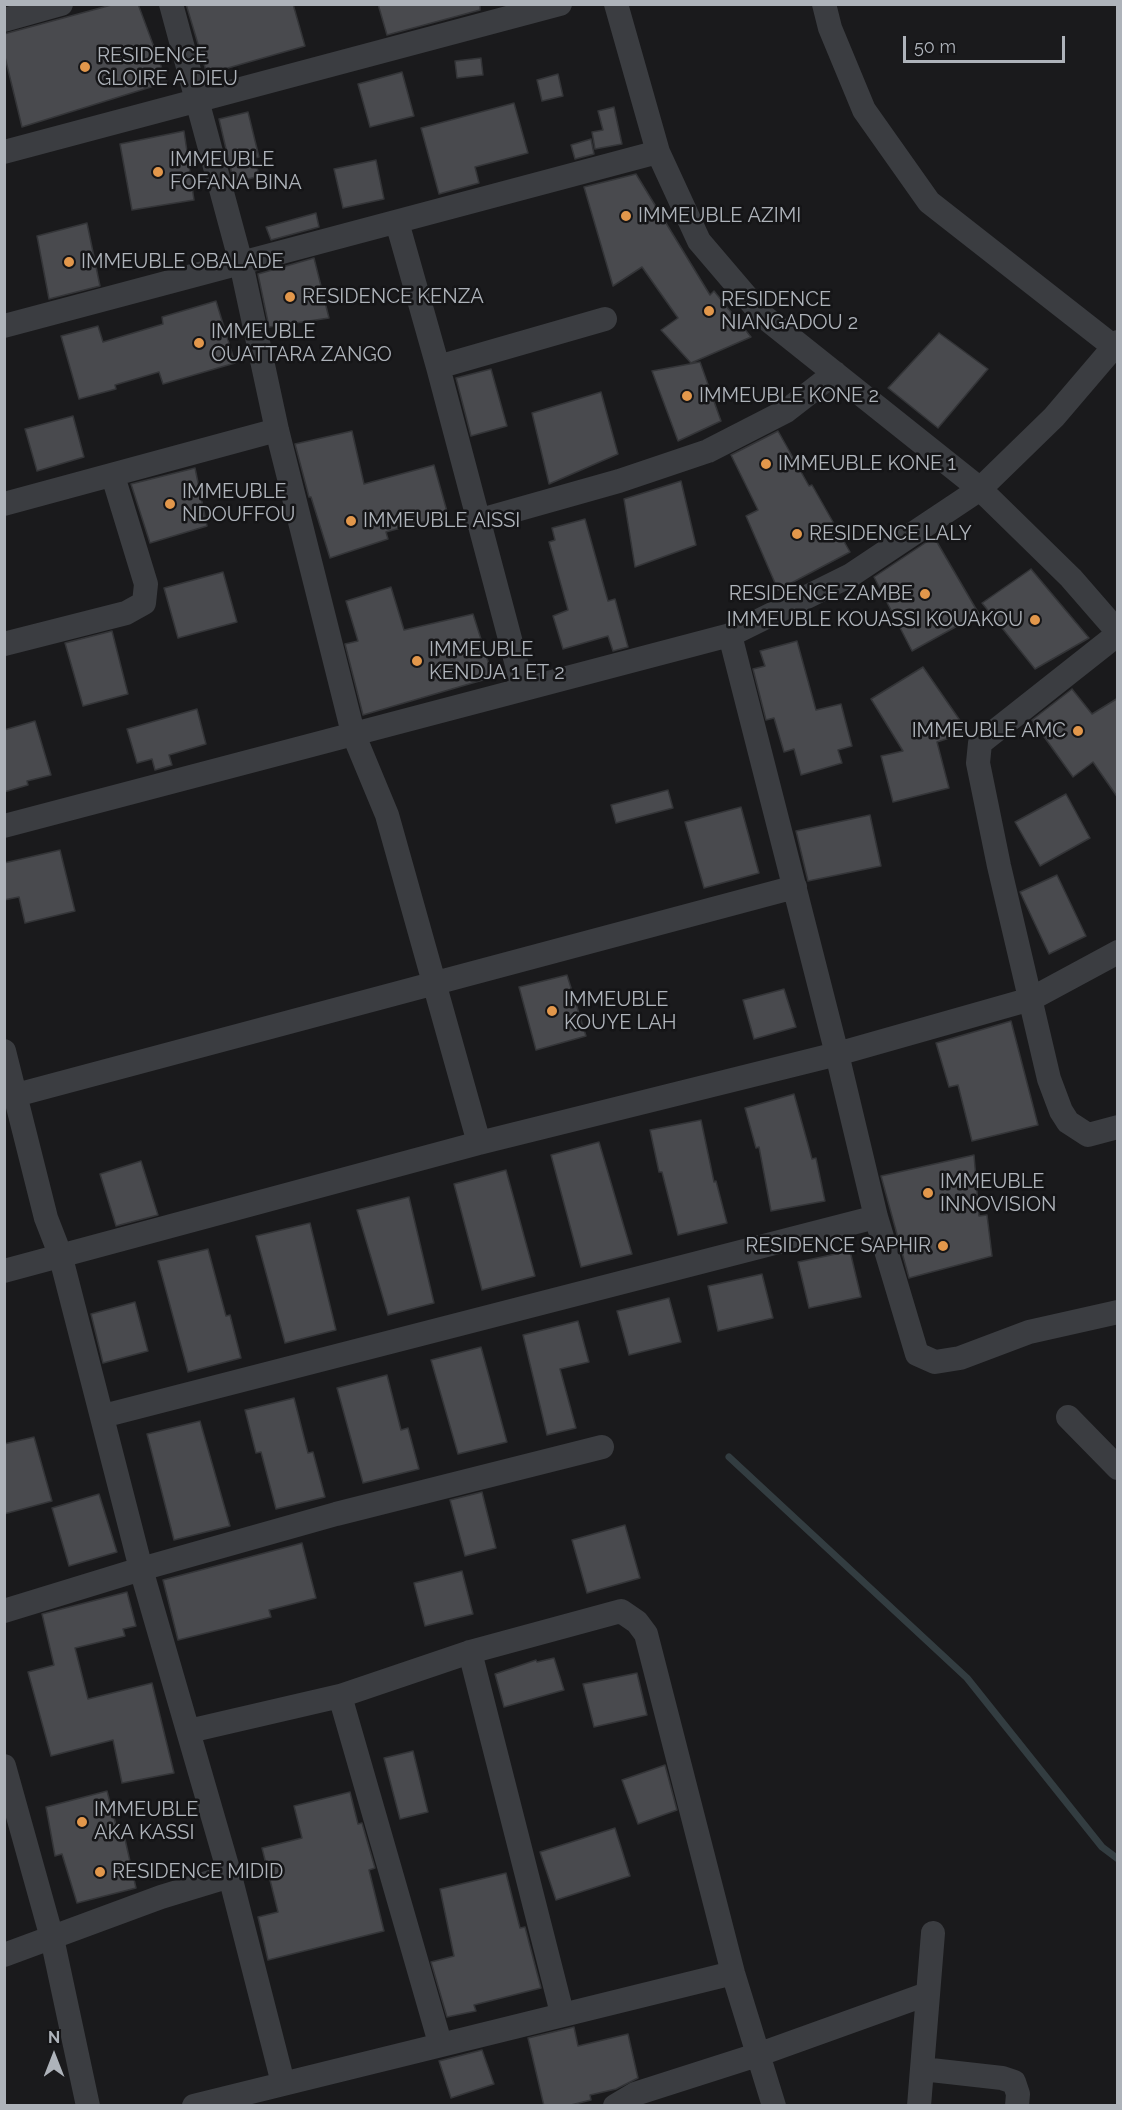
<!DOCTYPE html>
<html>
<head>
<meta charset="utf-8">
<style>
  body { margin:0 }
  #map { position:relative; width:1122px; height:2110px; overflow:hidden; background:#1a1a1c; font-family:Raleway,sans-serif }
  canvas { display:block }
  .frame { position:absolute; inset:0; border:6px solid #aeb3ba; pointer-events:none }
  .north { position:absolute; left:24px; top:2026px; width:60px; height:60px; -webkit-text-stroke:4px #151517; paint-order:stroke; rotate:0deg; font-size:16px; font-weight:700; line-height:24px; text-align:center; color:#aeb3ba }
  .north::after { content:''; display:block; margin:auto; width:21px; height:27px; background:#aeb3ba; clip-path:polygon(50% 0,100% 100%,50% 72%,0 100%) }
  .scale { position:absolute; left:903px; top:36px; width:162px; height:27px; box-sizing:border-box; border:3px solid #aeb3ba; border-top:0; padding-left:8px; font-size:18px; line-height:21px; white-space:nowrap; color:#aeb3ba; -webkit-text-stroke:4px #151517; paint-order:stroke }
</style>
</head>
<body>
<div id="map">
<canvas width="1122" height="2110"></canvas>
<div class="frame"></div>
<div class="north">N</div>
<div class="scale">50 m</div>
</div>
<script>
const g = document.querySelector('canvas').getContext('2d');
g.lineJoin = 'round';
const poly = rows => new Path2D(rows.map(r => 'M' + r).join(''));
function trace(path, color, width, dash) { g.strokeStyle = color; g.lineWidth = width; g.lineCap = dash ? 'butt' : 'round'; g.setLineDash(dash || []); g.stroke(path); }
function fill(path, color) { g.fillStyle = color; g.fill(path, 'evenodd'); }
function write(font, color, halo, rows, align = 'center') {
  g.font = font + ' Raleway,sans-serif'; g.lineWidth = 5; g.setLineDash([]); g.textBaseline = 'middle'; g.strokeStyle = halo; g.fillStyle = color; for (const [text, x, y, turn = 0] of rows) {
    g.save(); g.translate(x, y); g.rotate((+turn || 0) * Math.PI / 180); g.textAlign = isNaN(turn) ? turn : align; if (halo) g.strokeText(text, 0, 0); g.fillText(text, 0, 0); g.restore();
  }
}
const stream = poly([
  [729,1457,967,1678,1102,1847,1118,1859]
]);
const building = poly([
  [115,4,138,4,167,82,22,127,4,53,4,34,115,4],
  [186,4,293,4,305,46,207,74,186,4],
  [378,4,480,4,480,10,387,35,378,4],
  [481,58,483,75,457,78,455,61,481,58],
  [402,72,414,116,370,127,358,84,402,72],
  [558,74,563,96,542,101,537,80,558,74],
  [514,103,528,153,475,167,479,183,439,194,421,128,514,103],
  [614,107,622,144,595,149,592,132,603,130,598,111,614,107],
  [248,112,259,157,255,158,259,176,234,183,219,119,248,112],
  [184,131,194,200,132,210,120,144,184,131],
  [591,139,594,154,575,159,571,145,591,139],
  [376,160,384,199,343,208,334,169,376,160],
  [636,174,710,295,714,291,751,337,691,363,661,330,678,318,642,267,613,286,584,187,636,174],
  [316,213,319,227,271,240,266,227,316,213],
  [87,223,100,286,49,299,37,236,87,223],
  [314,258,329,318,269,327,258,274,314,258],
  [216,301,235,363,163,384,159,372,115,385,116,389,79,399,61,336,98,326,103,342,163,324,162,317,216,301],
  [939,333,988,369,938,428,888,388,939,333],
  [700,362,721,421,678,441,652,371,700,362],
  [491,369,507,426,471,436,456,378,491,369],
  [601,392,618,454,549,484,532,413,601,392],
  [73,416,84,457,37,471,25,429,73,416],
  [352,431,364,484,434,465,448,515,386,532,388,539,330,558,311,497,309,497,295,444,352,431],
  [778,431,809,486,812,485,850,552,778,590,746,516,758,510,731,455,778,431],
  [195,468,207,526,150,543,131,484,195,468],
  [681,481,696,545,635,567,624,499,681,481],
  [585,519,608,601,615,599,628,647,613,651,608,636,563,649,553,616,568,610,549,542,555,540,552,528,585,519],
  [934,537,979,614,912,651,874,577,934,537],
  [1031,569,1089,638,1035,669,982,603,1031,569],
  [223,572,237,622,178,638,164,588,223,572],
  [391,587,404,630,473,614,493,677,363,715,345,644,358,641,346,601,391,587],
  [112,631,128,694,83,706,65,643,112,631],
  [797,641,816,710,841,704,852,746,838,750,842,763,801,775,794,749,784,752,774,718,766,720,753,669,765,666,760,651,797,641],
  [923,667,968,732,937,742,949,788,893,802,881,756,903,751,871,699,923,667],
  [1072,689,1092,714,1118,698,1118,798,1093,762,1073,777,1032,720,1072,689],
  [197,709,206,744,169,755,172,765,155,770,152,759,137,763,127,729,197,709],
  [35,721,51,775,27,781,28,785,4,792,4,730,35,721],
  [668,790,673,808,616,823,611,805,668,790],
  [1066,794,1090,838,1040,866,1015,822,1066,794],
  [741,807,759,873,704,888,685,822,741,807],
  [870,815,881,866,808,881,796,831,870,815],
  [60,850,75,911,25,923,19,897,4,900,4,863,60,850],
  [1057,875,1086,936,1049,954,1020,892,1057,875],
  [567,975,586,1036,536,1050,519,987,567,975],
  [784,989,796,1027,754,1039,743,1000,784,989],
  [1011,1021,1038,1125,972,1141,958,1085,949,1087,936,1043,1011,1021],
  [794,1094,812,1159,816,1158,825,1201,771,1211,759,1147,756,1148,745,1108,794,1094],
  [701,1120,714,1182,716,1181,727,1223,678,1235,662,1172,659,1172,650,1130,701,1120],
  [599,1142,632,1254,581,1267,551,1155,599,1142],
  [974,1155,979,1216,987,1215,992,1256,909,1278,881,1176,974,1155],
  [141,1161,158,1215,116,1226,100,1174,141,1161],
  [506,1170,535,1276,482,1290,454,1184,506,1170],
  [409,1197,434,1303,388,1315,357,1210,409,1197],
  [310,1223,336,1330,285,1343,256,1236,310,1223],
  [208,1249,226,1316,230,1315,241,1358,188,1372,158,1261,208,1249],
  [850,1251,861,1297,809,1308,798,1262,850,1251],
  [762,1274,773,1318,718,1331,708,1286,762,1274],
  [669,1298,681,1342,629,1355,617,1311,669,1298],
  [135,1302,148,1351,103,1363,91,1314,135,1302],
  [578,1321,589,1362,560,1369,576,1428,547,1435,523,1335,578,1321],
  [481,1347,507,1442,458,1454,431,1360,481,1347],
  [387,1375,401,1430,408,1428,419,1469,363,1483,337,1388,387,1375],
  [294,1398,308,1453,313,1452,325,1497,276,1509,261,1452,256,1453,245,1410,294,1398],
  [200,1421,230,1526,174,1540,147,1434,200,1421],
  [34,1437,52,1501,4,1514,4,1444,34,1437],
  [482,1492,496,1548,465,1556,450,1500,482,1492],
  [99,1494,117,1552,69,1566,52,1508,99,1494],
  [625,1525,640,1578,587,1593,572,1540,625,1525],
  [302,1543,316,1598,269,1610,271,1617,178,1640,163,1580,302,1543],
  [462,1571,473,1614,425,1626,414,1583,462,1571],
  [127,1592,136,1626,123,1629,125,1636,75,1648,88,1699,152,1683,174,1773,122,1783,113,1740,51,1756,28,1672,54,1665,42,1614,127,1592],
  [554,1658,564,1690,504,1707,495,1674,536,1660,537,1662,554,1658],
  [637,1673,647,1715,594,1727,583,1684,637,1673],
  [413,1751,428,1812,400,1819,384,1758,413,1751],
  [665,1765,677,1810,638,1824,622,1780,665,1765],
  [107,1791,120,1840,125,1839,136,1888,77,1903,62,1854,55,1856,46,1807,107,1791],
  [350,1792,358,1824,362,1823,375,1868,369,1870,384,1931,268,1960,258,1917,278,1912,262,1848,302,1838,294,1806,350,1792],
  [615,1828,630,1876,556,1900,540,1852,615,1828],
  [506,1873,520,1928,525,1927,541,1988,474,2005,476,2011,447,2017,431,1962,454,1956,440,1889,506,1873],
  [574,2027,578,2046,628,2034,638,2078,616,2089,590,2095,591,2100,567,2106,544,2106,528,2038,574,2027],
  [482,2050,494,2084,451,2098,439,2061,482,2050]
]);
const minor = poly([
  [171,4,241,263,277,430,353,733,387,815,479,1143],
  [616,4,658,152,699,241,763,316,980,489,1071,578,1118,632],
  [824,4,830,28,864,110,929,202,1118,350],
  [4,20,61,4],
  [4,152,560,4],
  [397,222,438,367,523,688],
  [4,326,658,152],
  [438,367,605,319],
  [4,504,277,430],
  [477,521,619,481,708,451,786,411,835,373],
  [1118,634,980,743,978,763,999,866,1049,1079,1061,1111,1068,1122,1088,1135,1118,1127],
  [730,635,837,1054,876,1217,917,1354,935,1362,960,1358,1029,1332,1118,1312],
  [4,644,126,613,144,603,146,584,113,476],
  [4,826,730,635,851,575,980,489,1054,417,1118,342],
  [4,1051,46,1218,60,1254,141,1569,230,1876,283,2083],
  [16,1095,795,887],
  [4,1271,479,1143,837,1054,1031,999,1118,952],
  [103,1416,876,1217],
  [1068,1417,1118,1468],
  [4,1611,141,1569,336,1514,602,1447],
  [470,1652,562,2013],
  [340,1696,440,2043],
  [189,1731,340,1696,470,1652,621,1611,637,1622,646,1634,733,1973,774,2106],
  [4,1766,52,1938,88,2106],
  [4,1955,161,1897,230,1876],
  [922,2069,1002,2078,1014,2082,1018,2094,1017,2106],
  [194,2106,733,1973],
  [615,2106,635,2094,760,2054,927,1994],
  [919,2106,933,1933]
]);
const markers = [
  [85,67,6,"#e2974b"],
  [158,172,6,"#e2974b"],
  [626,216,6,"#e2974b"],
  [69,262,6,"#e2974b"],
  [290,297,6,"#e2974b"],
  [709,311,6,"#e2974b"],
  [199,343,6,"#e2974b"],
  [687,396,6,"#e2974b"],
  [766,464,6,"#e2974b"],
  [170,504,6,"#e2974b"],
  [351,521,6,"#e2974b"],
  [797,534,6,"#e2974b"],
  [925,594,6,"#e2974b"],
  [1035,620,6,"#e2974b"],
  [417,661,6,"#e2974b"],
  [1078,731,6,"#e2974b"],
  [552,1011,6,"#e2974b"],
  [928,1193,6,"#e2974b"],
  [943,1246,6,"#e2974b"],
  [82,1822,6,"#e2974b"],
  [100,1872,6,"#e2974b"]
];
const poiNames = [
  ["RESIDENCE",97,56],
  ["GLOIRE A DIEU",97,79],
  ["IMMEUBLE",170,160],
  ["FOFANA BINA",170,183],
  ["IMMEUBLE AZIMI",638,216],
  ["IMMEUBLE OBALADE",81,262],
  ["RESIDENCE KENZA",302,297],
  ["RESIDENCE",721,300],
  ["NIANGADOU 2",721,323],
  ["IMMEUBLE",211,332],
  ["OUATTARA ZANGO",211,355],
  ["IMMEUBLE KONE 2",699,396],
  ["IMMEUBLE KONE 1",778,464],
  ["IMMEUBLE",182,492],
  ["NDOUFFOU",182,515],
  ["IMMEUBLE AISSI",363,521],
  ["RESIDENCE LALY",809,534],
  ["RESIDENCE ZAMBE",913,594,"right"],
  ["IMMEUBLE KOUASSI KOUAKOU",1023,620,"right"],
  ["IMMEUBLE",429,650],
  ["KENDJA 1 ET 2",429,673],
  ["IMMEUBLE AMC",1066,731,"right"],
  ["IMMEUBLE",564,1000],
  ["KOUYE LAH",564,1023],
  ["IMMEUBLE",940,1182],
  ["INNOVISION",940,1205],
  ["RESIDENCE SAPHIR",931,1246,"right"],
  ["IMMEUBLE",94,1810],
  ["AKA KASSI",94,1833],
  ["RESIDENCE MIDID",112,1872]
];
trace(stream, '#333d41', 7);
fill(building, '#494a4e');
trace(building, '#343538', 1.5);
trace(minor, '#3b3d41', 24);
for (const [x, y, r, color] of markers) { const dot = new Path2D(); dot.arc(x, y, r, 0, 2 * Math.PI); g.fillStyle = color; g.fill(dot); trace(dot, '#151517', 2); }
write('20px', '#aeb3ba', '#151517', poiNames, 'left');
</script>
</body>
</html>
